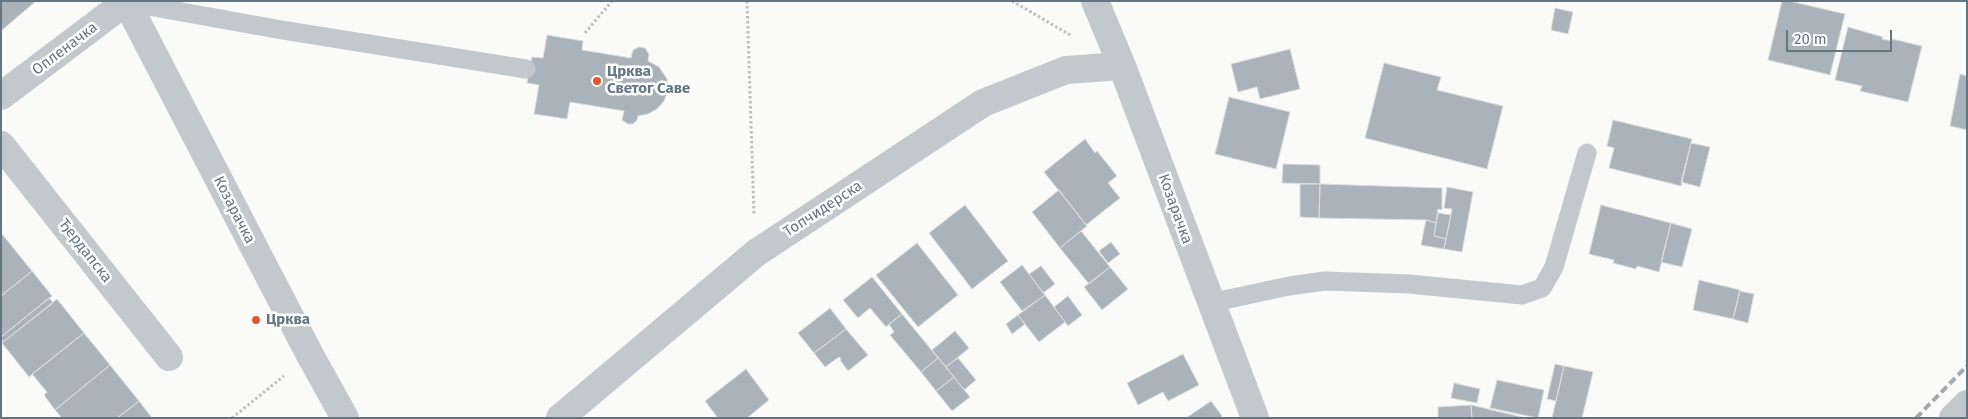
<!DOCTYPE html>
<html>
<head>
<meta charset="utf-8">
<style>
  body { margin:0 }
  #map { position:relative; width:1968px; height:419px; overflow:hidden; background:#fafaf8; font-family:"Fira Sans",sans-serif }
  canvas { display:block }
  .frame { position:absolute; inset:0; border:2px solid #657683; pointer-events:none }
  .scale { position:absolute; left:1786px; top:30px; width:106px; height:22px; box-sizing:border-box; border:2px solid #657683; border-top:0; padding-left:6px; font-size:15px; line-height:18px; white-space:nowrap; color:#657683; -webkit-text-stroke:4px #fff; paint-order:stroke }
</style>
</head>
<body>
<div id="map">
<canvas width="1968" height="419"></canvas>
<div class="frame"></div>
<div class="scale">20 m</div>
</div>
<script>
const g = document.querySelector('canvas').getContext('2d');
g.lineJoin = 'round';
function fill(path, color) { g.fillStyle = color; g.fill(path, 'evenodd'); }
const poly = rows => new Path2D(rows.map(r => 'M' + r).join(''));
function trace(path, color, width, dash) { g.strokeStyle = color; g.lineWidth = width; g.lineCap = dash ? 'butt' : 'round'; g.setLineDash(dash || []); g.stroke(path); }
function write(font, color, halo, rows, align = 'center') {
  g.font = font + ' "Fira Sans",sans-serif'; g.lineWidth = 5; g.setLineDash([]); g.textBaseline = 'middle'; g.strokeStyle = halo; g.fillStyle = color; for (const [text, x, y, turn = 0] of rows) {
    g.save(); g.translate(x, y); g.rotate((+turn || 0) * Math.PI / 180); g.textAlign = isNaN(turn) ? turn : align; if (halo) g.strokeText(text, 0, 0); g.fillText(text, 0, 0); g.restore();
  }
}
const building = poly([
  [1,1,36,1,1,31,1,1],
  [1782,1,1789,1,1845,14,1830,75,1768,60,1782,1],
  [1555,8,1573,12,1568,34,1551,30,1555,8],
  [1848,27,1883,37,1882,39,1892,41,1892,39,1922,46,1908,102,1860,91,1862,86,1835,80,1848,27],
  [547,35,583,41,582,50,631,58,633,50,639,47,645,48,649,54,648,61,659,67,667,79,668,91,664,101,657,109,648,114,638,116,637,120,633,124,628,124,622,120,624,111,570,102,567,119,534,114,539,85,527,83,532,57,543,58,547,35],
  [1290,49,1300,89,1260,99,1257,87,1238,92,1231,64,1290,49],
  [1384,63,1441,77,1437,90,1503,106,1487,169,1365,138,1384,63],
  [1960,74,1967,76,1967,130,1950,126,1960,74],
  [1229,97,1290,112,1276,169,1215,154,1229,97],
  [1613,120,1692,139,1681,186,1609,168,1614,148,1607,146,1613,120],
  [1085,139,1095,153,1097,151,1117,176,1108,183,1120,198,1086,225,1044,172,1085,139],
  [1691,143,1710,147,1700,187,1681,182,1691,143],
  [1283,164,1320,165,1320,184,1282,183,1283,164],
  [1300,184,1320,184,1319,218,1300,217,1300,184],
  [1320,184,1442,188,1442,210,1438,209,1436,223,1426,220,1319,218,1320,184],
  [1447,187,1473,192,1462,252,1444,249,1452,209,1444,208,1447,187],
  [1059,190,1087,226,1060,248,1032,212,1059,190],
  [965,205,1008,261,972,289,929,233,965,205],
  [1601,205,1671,223,1659,272,1637,266,1636,269,1613,263,1614,260,1589,254,1601,205],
  [1438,213,1451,215,1446,239,1434,236,1438,213],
  [1426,220,1436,223,1434,236,1446,239,1444,249,1421,245,1426,220],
  [1671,223,1692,229,1682,267,1661,262,1671,223],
  [1081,231,1110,267,1089,284,1060,248,1081,231],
  [2,234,32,271,1,296,1,235,2,234],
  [1111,242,1120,254,1108,263,1099,251,1111,242],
  [917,243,958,295,918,327,876,275,917,243],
  [1022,265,1045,295,1022,311,1000,282,1022,265],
  [1041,266,1055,284,1043,293,1029,274,1041,266],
  [1110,267,1128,289,1102,310,1084,287,1110,267],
  [32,271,52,296,1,337,1,296,32,271],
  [872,277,902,314,886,327,870,308,858,318,843,300,872,277],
  [1699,280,1740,290,1733,319,1693,310,1699,280],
  [1740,291,1754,294,1748,323,1733,319,1740,291],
  [1045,295,1065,322,1039,342,1018,315,1045,295],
  [1068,296,1082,315,1068,326,1054,307,1068,296],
  [49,298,53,303,3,342,1,337,49,298],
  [57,299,84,333,29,377,2,343,57,299],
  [830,308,846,329,814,353,798,333,830,308],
  [902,314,938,358,921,372,890,335,894,332,889,324,902,314],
  [1018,315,1025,324,1012,334,1006,324,1018,315],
  [846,329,868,355,848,371,840,360,841,359,839,357,825,367,814,353,846,329],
  [955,331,969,348,946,367,932,350,955,331],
  [84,333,110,365,55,410,44,395,47,392,32,374,84,333],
  [1183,354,1199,385,1168,401,1163,392,1138,405,1127,383,1183,354],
  [938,358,954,377,936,391,921,372,938,358],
  [958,358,976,380,964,390,946,367,958,358],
  [1555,364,1564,366,1556,401,1547,399,1555,364],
  [110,365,139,401,117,418,62,418,55,410,110,365],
  [1564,366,1593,372,1582,418,1552,418,1564,366],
  [746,369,769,400,747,418,718,418,705,401,746,369],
  [954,377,970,397,952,411,936,391,954,377],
  [1497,380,1544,390,1538,418,1490,408,1497,380],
  [1454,383,1480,389,1477,403,1451,398,1454,383],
  [139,401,152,418,117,418,139,401],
  [1211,401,1222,416,1220,418,1186,418,1211,401],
  [1471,405,1472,418,1438,418,1438,407,1471,405],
  [1471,405,1526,418,1472,418,1471,405]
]);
const path = poly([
  [747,1,754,215],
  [1012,1,1072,36],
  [585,33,612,1],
  [232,418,284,376]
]);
const lane = poly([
  [126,2,282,30,526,69],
  [1210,303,1289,286,1325,281,1409,284,1522,295,1542,288,1554,267,1587,153]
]);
const street = poly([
  [126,1,310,355,345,418],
  [1095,1,1122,66,1255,418],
  [1,96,127,1],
  [1,145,169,357],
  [560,418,756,253,983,103,1066,70,1122,66],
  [1953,418,1967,404]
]);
const rail = poly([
  [1916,418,1967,366]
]);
const markers = [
  [597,81,5,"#e4572e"],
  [256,320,5,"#e4572e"]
];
const streetNames = [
  ["Опленачка",65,49,-37],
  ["Топчидерска",823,209,-33],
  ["Козарачка",1175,209,70],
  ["Козарачка",234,210,63],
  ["Ђердапска",85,251,52]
];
const poiNames = [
  ["Црква",607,72],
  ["Светог Саве",607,89],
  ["Црква",266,320]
];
fill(building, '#aab3b9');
trace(building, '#dcdcda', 1);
trace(path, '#bbbfc2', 3, [2.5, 2.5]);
trace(lane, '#c3c8cc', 19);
trace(street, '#c3c8cc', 28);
trace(rail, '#a2aab0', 4, [8, 4]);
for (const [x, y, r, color] of markers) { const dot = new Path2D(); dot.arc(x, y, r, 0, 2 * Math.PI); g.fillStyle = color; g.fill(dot); trace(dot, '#fff', 2); }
write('15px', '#657683', '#fff', streetNames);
write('bold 15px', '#657683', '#fff', poiNames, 'left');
</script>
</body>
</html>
